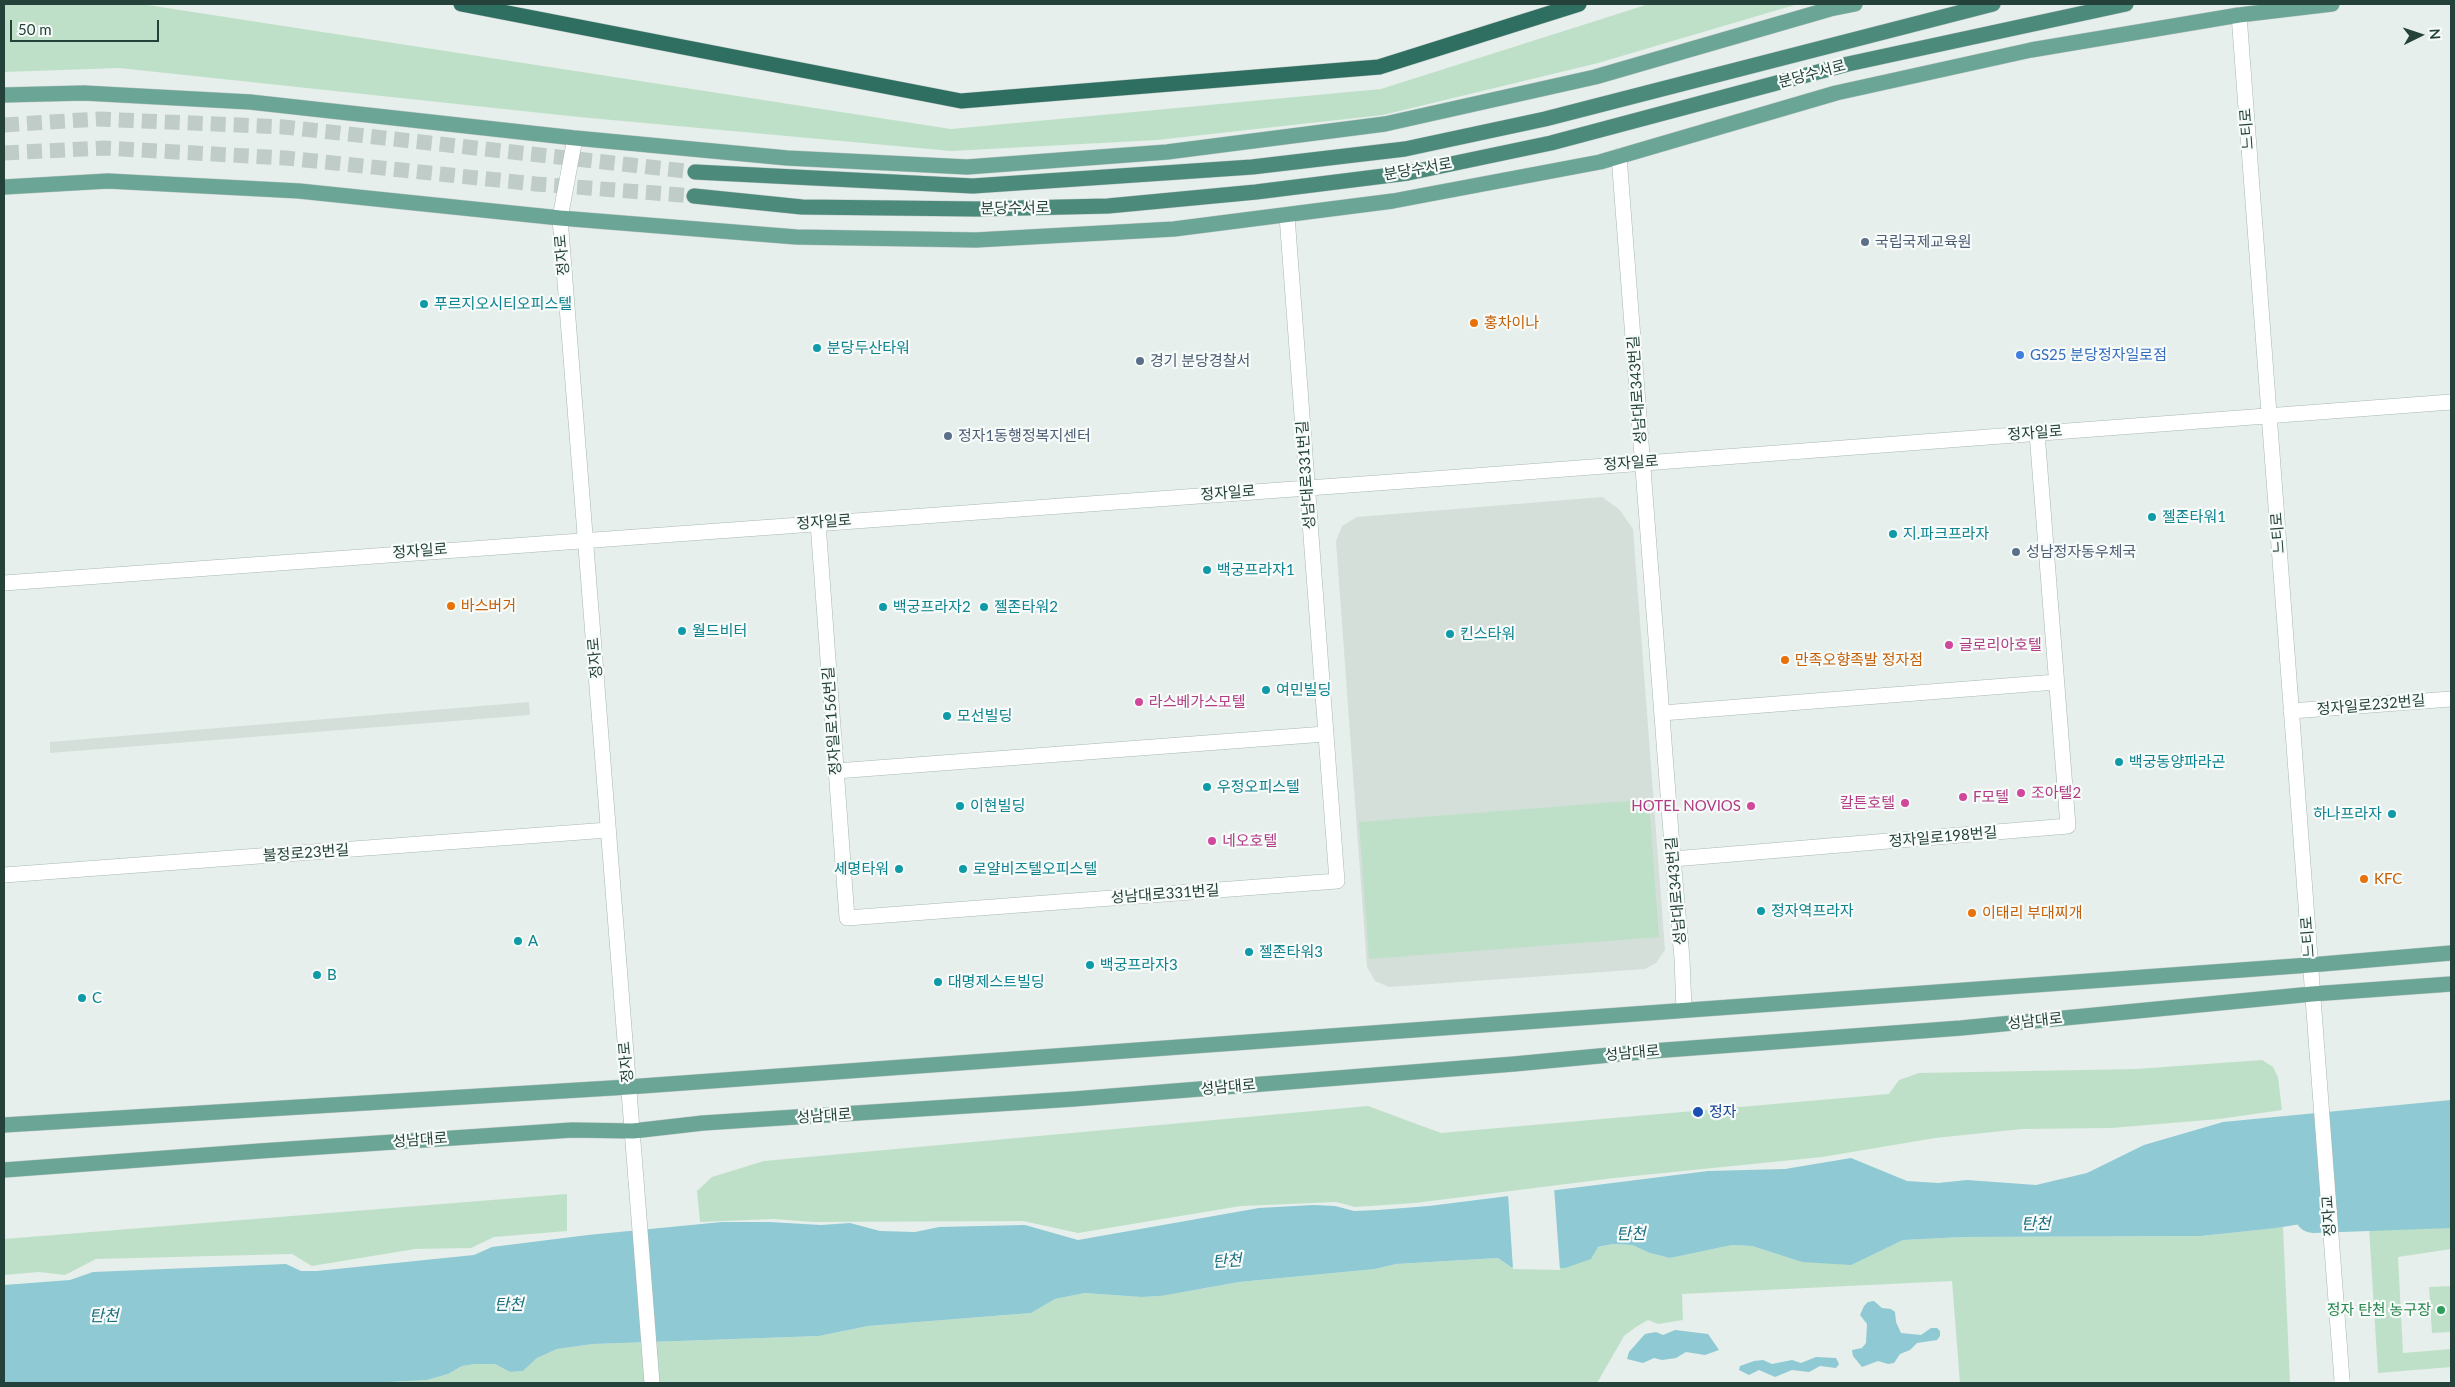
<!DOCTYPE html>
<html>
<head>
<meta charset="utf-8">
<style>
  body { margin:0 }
  #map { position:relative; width:2455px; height:1387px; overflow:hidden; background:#e6efeb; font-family:Lato,sans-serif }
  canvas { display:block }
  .frame { position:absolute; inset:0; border:5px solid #24423a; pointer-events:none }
  .north { position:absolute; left:2395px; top:10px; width:50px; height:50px; -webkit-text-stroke:4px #f7fbf9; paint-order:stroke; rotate:86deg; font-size:14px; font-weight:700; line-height:20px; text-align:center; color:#24423a }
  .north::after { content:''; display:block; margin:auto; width:18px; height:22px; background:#24423a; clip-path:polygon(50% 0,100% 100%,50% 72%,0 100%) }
  .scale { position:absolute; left:10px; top:20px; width:149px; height:22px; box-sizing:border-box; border:2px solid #24423a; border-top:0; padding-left:6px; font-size:15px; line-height:18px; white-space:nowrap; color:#24423a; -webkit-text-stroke:4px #f7fbf9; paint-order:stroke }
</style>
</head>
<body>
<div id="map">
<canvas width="2455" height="1387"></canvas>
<div class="frame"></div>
<div class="north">N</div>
<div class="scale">50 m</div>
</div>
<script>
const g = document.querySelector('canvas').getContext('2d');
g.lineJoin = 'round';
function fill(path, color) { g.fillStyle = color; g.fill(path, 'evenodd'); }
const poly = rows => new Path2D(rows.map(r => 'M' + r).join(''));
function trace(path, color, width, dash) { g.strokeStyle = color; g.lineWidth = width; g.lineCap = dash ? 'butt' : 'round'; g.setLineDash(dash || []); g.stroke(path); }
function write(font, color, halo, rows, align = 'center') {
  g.font = font + ' Lato,"Noto Sans KR",sans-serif'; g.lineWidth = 4.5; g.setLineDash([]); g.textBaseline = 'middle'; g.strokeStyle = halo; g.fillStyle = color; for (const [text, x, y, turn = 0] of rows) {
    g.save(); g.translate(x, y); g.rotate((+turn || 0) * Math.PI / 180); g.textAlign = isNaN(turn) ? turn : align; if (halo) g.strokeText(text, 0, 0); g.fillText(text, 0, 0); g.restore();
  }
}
const built = poly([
  [1602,497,1619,509,1633,529,1665,950,1656,963,1645,969,1389,987,1375,981,1367,967,1336,541,1342,526,1357,517],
  [529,702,530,715,50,753,50,742]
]);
const green = poly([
  [4,4,141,4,951,129,1381,89,1649,4,1798,4,1598,63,1383,115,1157,140,951,151,579,117,119,68,4,72],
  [1641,800,1650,815,1659,937,1369,959,1359,822],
  [2262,1060,2273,1067,2278,1077,2282,1110,2219,1119,2111,1128,2022,1129,1935,1138,1822,1157,1614,1178,1415,1203,1355,1207,1336,1202,1241,1206,1078,1233,1023,1221,814,1222,773,1219,700,1222,697,1191,712,1177,764,1161,1368,1106,1441,1133,1889,1094,1899,1080,1919,1073,2136,1069],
  [567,1194,567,1231,494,1237,471,1248,415,1249,312,1266,292,1254,96,1259,65,1275,39,1272,4,1275,4,1239],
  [2451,1200,2451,1249,2398,1257,2403,1353,2451,1349,2451,1367,2378,1373,2368,1212],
  [2283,1227,2290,1383,1960,1383,1952,1281,1682,1294,1683,1320,1658,1324,1648,1320,1636,1327,1624,1336,1597,1383,370,1383,427,1380,448,1374,462,1366,475,1364,495,1364,510,1372,523,1371,537,1358,557,1349,593,1344,819,1336,868,1326,1031,1313,1055,1299,1085,1293,1141,1297,1161,1296,1239,1282,1375,1269,1396,1264,1498,1258,1511,1267,1613,1244,1632,1245,1650,1253,1670,1258,1732,1245,1752,1246,1802,1262,1877,1252,1903,1240,1962,1237,2201,1236],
  [2451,1286,2451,1332,2432,1333,2429,1287]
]);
const water = poly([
  [2451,1100,2451,1200,2276,1228,2201,1236,1962,1237,1903,1240,1851,1265,1802,1262,1752,1246,1732,1245,1670,1258,1650,1253,1632,1245,1613,1244,1598,1247,1591,1259,1565,1268,1511,1267,1498,1258,1396,1264,1375,1269,1239,1282,1161,1296,1141,1297,1085,1293,1055,1299,1031,1313,868,1326,819,1336,593,1344,557,1349,537,1358,523,1371,510,1372,495,1364,475,1364,462,1366,448,1374,427,1380,370,1383,4,1383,4,1285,70,1280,93,1272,286,1264,301,1271,317,1271,474,1255,492,1247,588,1235,722,1222,769,1222,821,1225,850,1223,880,1231,915,1232,939,1227,1025,1225,1078,1240,1259,1208,1313,1205,1335,1206,1354,1211,1378,1210,1429,1206,1708,1171,1785,1169,1851,1158,1907,1181,1938,1183,1967,1180,2036,1185,2087,1173,2144,1145,2223,1122],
  [1874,1301,1882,1308,1891,1309,1895,1312,1896,1322,1901,1333,1921,1335,1931,1328,1937,1328,1940,1331,1940,1336,1937,1340,1917,1343,1910,1350,1900,1354,1894,1363,1888,1364,1878,1361,1862,1367,1853,1356,1852,1350,1862,1348,1866,1343,1867,1324,1860,1315,1864,1306,1868,1302],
  [1675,1330,1708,1334,1719,1350,1705,1355,1686,1352,1676,1358,1662,1360,1654,1358,1643,1363,1627,1359,1629,1352,1645,1334,1656,1332,1663,1335],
  [1816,1357,1836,1358,1839,1364,1836,1368,1820,1366,1809,1372,1792,1370,1775,1377,1759,1370,1749,1375,1739,1370,1740,1366,1754,1361,1763,1360,1772,1364,1792,1360,1801,1363]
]);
const pier = poly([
  [1554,1187,1560,1270,1513,1269,1508,1194]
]);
const river = poly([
  [2313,1215,2451,1210]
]);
const trunkTunnel = poly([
  [4,125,98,119,284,127,695,172],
  [4,153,104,148,286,158,536,184,694,196]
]);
const minor = poly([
  [1619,156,1673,859,1682,958,1684,1010],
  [818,523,847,918,1337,881,1287,216],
  [2291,711,2451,699],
  [1662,713,2056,682],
  [836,771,1325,734],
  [1673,859,2068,826,2037,433],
  [4,875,608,830]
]);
const tertiary = poly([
  [2239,15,2317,1051],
  [575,138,560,218,636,1180],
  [4,583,1473,476,2451,402]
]);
const primary = poly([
  [4,95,84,93,250,102,575,138,787,158,967,167,1167,152,1385,124,1595,77,1830,9,1855,4],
  [4,187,108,181,299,191,560,218,796,237,976,240,1174,229,1393,201,1600,162,1836,93,2031,50,2239,15,2332,4],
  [4,1125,628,1087,2310,965,2451,953],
  [4,1170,260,1151,572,1130,633,1131,703,1123,1074,1099,1514,1064,1652,1051,1961,1028,2312,994,2451,984]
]);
const trunk = poly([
  [695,172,973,186,1252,167,1405,149,1545,119,1993,4],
  [694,196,802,207,977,209,1108,206,1256,192,1408,173,1551,143,1848,64,2126,4]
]);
const motorway = poly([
  [461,4,961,101,1379,67,1579,4]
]);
const tertiaryBridge = poly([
  [2317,1051,2342,1380],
  [636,1180,652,1383]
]);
const markers = [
  [1865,242,5,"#5c6f8a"],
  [424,304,5,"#0f9aa8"],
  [1474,323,5,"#e8710a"],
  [817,348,5,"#0f9aa8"],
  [2020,355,5,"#3f7fe0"],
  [1140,361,5,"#5c6f8a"],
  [948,436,5,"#5c6f8a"],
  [2152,517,5,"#0f9aa8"],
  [1893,534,5,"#0f9aa8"],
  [2016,552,5,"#5c6f8a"],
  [1207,570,5,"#0f9aa8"],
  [451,606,5,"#e8710a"],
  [883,607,5,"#0f9aa8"],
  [984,607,5,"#0f9aa8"],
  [682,631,5,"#0f9aa8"],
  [1450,634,5,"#0f9aa8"],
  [1949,645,5,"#d1479c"],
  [1785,660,5,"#e8710a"],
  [1266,690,5,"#0f9aa8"],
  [1139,702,5,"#d1479c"],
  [947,716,5,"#0f9aa8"],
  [2119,762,5,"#0f9aa8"],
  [1207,787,5,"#0f9aa8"],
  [2021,793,5,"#d1479c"],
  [1963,797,5,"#d1479c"],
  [1905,803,5,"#d1479c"],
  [960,806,5,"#0f9aa8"],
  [1751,806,5,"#d1479c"],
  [2392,814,5,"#0f9aa8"],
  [1212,841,5,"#d1479c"],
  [899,869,5,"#0f9aa8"],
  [963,869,5,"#0f9aa8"],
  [2364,879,5,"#e8710a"],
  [1761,911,5,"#0f9aa8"],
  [1972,913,5,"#e8710a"],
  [518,941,5,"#0f9aa8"],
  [1249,952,5,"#0f9aa8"],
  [1090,965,5,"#0f9aa8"],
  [317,975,5,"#0f9aa8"],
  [938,982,5,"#0f9aa8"],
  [82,998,5,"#0f9aa8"],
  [1698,1112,6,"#1a4fb4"],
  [2441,1310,5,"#2e9e5b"]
];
const streetNames = [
  ["분당수서로",1812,74,-15],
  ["느티로",2247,129,-94],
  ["분당수서로",1418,169,-10],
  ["분당수서로",1015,208,-1],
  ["정자로",562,255,-95],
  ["성남대로343번길",1637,390,-94],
  ["정자일로",2035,433,-4],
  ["정자일로",1631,463,-4],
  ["성남대로331번길",1306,475,-94],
  ["정자일로",1228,493,-4],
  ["정자일로",824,522,-4],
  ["느티로",2278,533,-94],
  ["정자일로",420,551,-4],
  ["정자로",595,658,-95],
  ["정자일로232번길",2371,705,-5],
  ["정자일로156번길",832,721,-94],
  ["정자일로198번길",1943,837,-5],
  ["불정로23번길",306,853,-4],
  ["성남대로343번길",1676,891,-95],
  ["성남대로331번길",1165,894,-4],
  ["느티로",2308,937,-94],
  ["성남대로",2035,1021,-6],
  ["성남대로",1632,1053,-5],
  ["정자로",626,1062,-95],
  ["성남대로",1228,1087,-5],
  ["성남대로",824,1116,-4],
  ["성남대로",420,1140,-4],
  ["정자교",2329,1216,-94]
];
const serviceNames = [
  ["국립국제교육원",1875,242],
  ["경기 분당경찰서",1150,361],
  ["정자1동행정복지센터",958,436],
  ["성남정자동우체국",2026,552]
];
const cultureNames = [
  ["푸르지오시티오피스텔",434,304],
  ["분당두산타워",827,348],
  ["젤존타워1",2162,517],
  ["지.파크프라자",1903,534],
  ["백궁프라자1",1217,570],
  ["백궁프라자2",893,607],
  ["젤존타워2",994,607],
  ["월드비터",692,631],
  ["킨스타워",1460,634],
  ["여민빌딩",1276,690],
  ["모선빌딩",957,716],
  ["백궁동양파라곤",2129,762],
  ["우정오피스텔",1217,787],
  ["이현빌딩",970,806],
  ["하나프라자",2382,814,"right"],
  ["세명타워",889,869,"right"],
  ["로얄비즈텔오피스텔",973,869],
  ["정자역프라자",1771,911],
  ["A",528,941],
  ["젤존타워3",1259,952],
  ["백궁프라자3",1100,965],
  ["B",327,975],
  ["대명제스트빌딩",948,982],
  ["C",92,998]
];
const foodNames = [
  ["홍차이나",1484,323],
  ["바스버거",461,606],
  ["만족오향족발 정자점",1795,660],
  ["KFC",2374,879],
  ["이태리 부대찌개",1982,913]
];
const shopNames = [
  ["GS25 분당정자일로점",2030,355]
];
const hotelNames = [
  ["글로리아호텔",1959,645],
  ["라스베가스모텔",1149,702],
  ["조아텔2",2031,793],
  ["F모텔",1973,797],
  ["칼튼호텔",1895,803,"right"],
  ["HOTEL NOVIOS",1741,806,"right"],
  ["네오호텔",1222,841]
];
const transitNames = [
  ["정자",1709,1112]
];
const leisureNames = [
  ["정자 탄천 농구장",2431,1310]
];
const waterNames = [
  ["탄천",2036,1224,-1],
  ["탄천",1631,1234,-1],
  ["탄천",1227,1261,-4],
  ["탄천",509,1305],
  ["탄천",104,1316,-1]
];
fill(built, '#d4dfda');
fill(green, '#bfe0c8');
fill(water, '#8ec9d4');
fill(pier, '#e6efeb');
trace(river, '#8ec9d4', 36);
trace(trunkTunnel, '#bfccc8', 15, [15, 8]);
trace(minor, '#a8b8b2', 16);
trace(tertiary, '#a8b8b2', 16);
trace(primary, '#c2cac8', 16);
trace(trunk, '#c2cac8', 16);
trace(motorway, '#c2cac8', 16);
trace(minor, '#fff', 15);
trace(tertiary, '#fff', 15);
trace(primary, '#6aa596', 15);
trace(trunk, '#4c8a7c', 15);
trace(motorway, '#2f6f62', 15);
trace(tertiaryBridge, '#a8b8b2', 16, []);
trace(tertiaryBridge, '#fff', 15);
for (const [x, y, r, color] of markers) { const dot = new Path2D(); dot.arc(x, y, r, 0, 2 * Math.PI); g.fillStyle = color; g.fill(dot); trace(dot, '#f7fbf9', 2); }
write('15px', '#24423a', '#f7fbf9', streetNames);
write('15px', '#4e5e75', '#f7fbf9', serviceNames, 'left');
write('15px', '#0d838f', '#f7fbf9', cultureNames, 'left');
write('15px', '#c56008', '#f7fbf9', foodNames, 'left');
write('15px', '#366cbe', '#f7fbf9', shopNames, 'left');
write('15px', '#b23c85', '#f7fbf9', hotelNames, 'left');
write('15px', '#164399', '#f7fbf9', transitNames, 'left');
write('15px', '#27864d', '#f7fbf9', leisureNames, 'right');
write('italic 16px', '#1c6f80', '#f7fbf9', waterNames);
</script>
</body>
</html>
